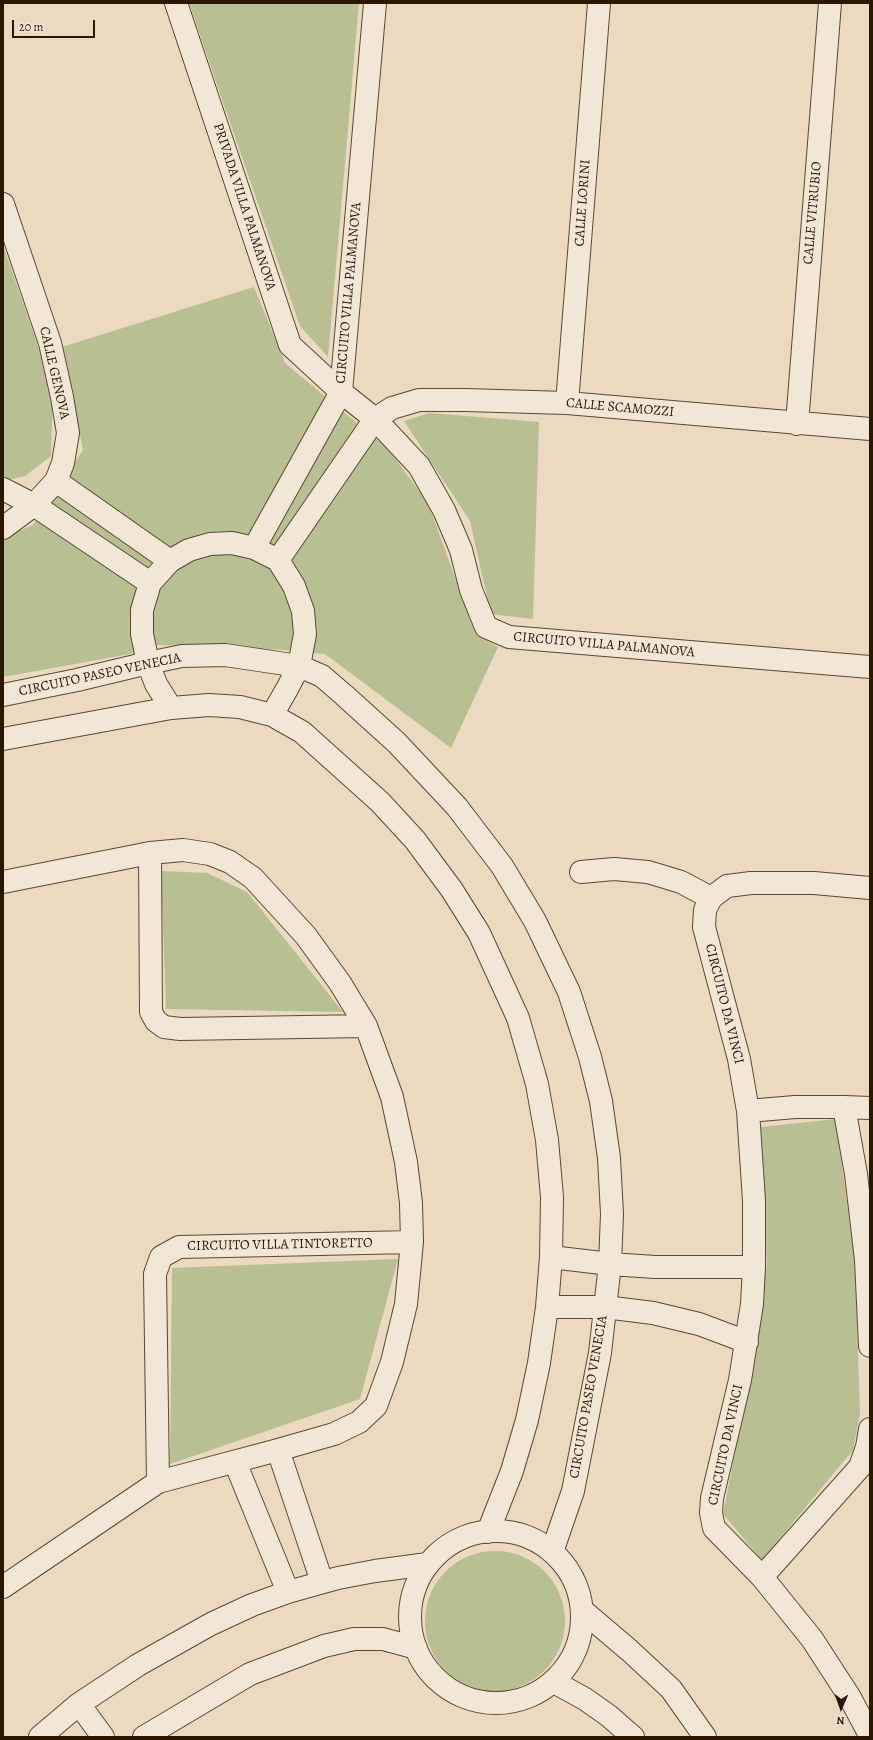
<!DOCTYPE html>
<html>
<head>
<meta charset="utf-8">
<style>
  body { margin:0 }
  #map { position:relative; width:873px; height:1740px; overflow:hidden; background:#ebd9c0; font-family:Alegreya,serif }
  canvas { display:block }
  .frame { position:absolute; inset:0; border:4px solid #2b1700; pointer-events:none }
  .north { position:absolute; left:821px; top:1688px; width:40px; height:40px; -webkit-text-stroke:3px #f2e6d6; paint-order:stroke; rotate:182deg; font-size:11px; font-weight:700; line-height:16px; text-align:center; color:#2b1700 }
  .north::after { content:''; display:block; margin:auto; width:14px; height:18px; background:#2b1700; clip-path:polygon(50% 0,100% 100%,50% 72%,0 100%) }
  .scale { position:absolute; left:12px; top:20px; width:83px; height:18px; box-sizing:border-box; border:2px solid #2b1700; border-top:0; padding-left:5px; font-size:12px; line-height:14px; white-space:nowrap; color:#2b1700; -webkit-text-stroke:3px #f2e6d6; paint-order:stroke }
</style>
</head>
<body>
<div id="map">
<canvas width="873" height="1740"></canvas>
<div class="frame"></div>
<div class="north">N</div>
<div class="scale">20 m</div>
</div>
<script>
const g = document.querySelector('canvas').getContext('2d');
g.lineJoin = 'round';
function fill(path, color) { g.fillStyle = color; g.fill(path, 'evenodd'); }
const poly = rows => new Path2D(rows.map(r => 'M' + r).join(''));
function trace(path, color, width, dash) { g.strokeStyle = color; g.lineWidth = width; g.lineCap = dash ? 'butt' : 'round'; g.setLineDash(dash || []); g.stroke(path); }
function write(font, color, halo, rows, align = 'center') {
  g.font = font + ' Alegreya,serif'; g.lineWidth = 3; g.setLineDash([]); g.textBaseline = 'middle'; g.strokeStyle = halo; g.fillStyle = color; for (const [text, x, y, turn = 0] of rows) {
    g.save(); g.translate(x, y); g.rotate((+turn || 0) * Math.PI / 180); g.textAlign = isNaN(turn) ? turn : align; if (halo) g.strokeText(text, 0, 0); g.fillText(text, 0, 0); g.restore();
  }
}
const green = poly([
  [189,3,359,3,328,357,300,326],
  [3,245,53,390,51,456,25,476,7,480,3,476],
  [254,287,285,363,388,449,428,503,476,635,498,647,451,748,325,654,286,650,157,645,130,654,3,677,3,538,33,525,83,450,62,347],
  [429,413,539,422,533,619,491,614,470,521,404,421],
  [161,871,207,873,247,892,343,1012,166,1009],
  [836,1119,855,1265,860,1413,853,1450,762,1560,723,1514,749,1381,767,1263,761,1127],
  [398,1259,360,1399,170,1464,172,1268],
  '425 1621a70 70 0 1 1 140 0a70 70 0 1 1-140 0Z'
]);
const minor = poly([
  [176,3,290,345,341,392,375,419,419,466,444,510,461,550,471,590,486,627,509,637,870,667],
  [3,204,50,343,62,397,68,433,63,463,56,481,170,561],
  [567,403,599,3],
  [797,424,830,3],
  [3,489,34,505,150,583],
  [3,528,34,505,56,481],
  [254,548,341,392,375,3],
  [278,560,375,419,392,408,419,400,465,400,567,403,870,429],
  [3,695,77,680,148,663,182,656,225,655,299,666,322,676,344,695,397,743,457,807,502,866,535,921,569,992,590,1057,601,1101,609,1158,612,1214,610,1264,600,1353,573,1491,552,1552],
  [171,708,156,684,148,663,142,634,142,610,150,583,170,561,189,550,210,544,232,543,254,548,278,560,294,586,303,611,305,634,299,666,287,689,272,715],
  [3,739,171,708,209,705,240,707,272,715,302,732,380,802,415,840,452,890,479,933,518,1018,537,1084,547,1140,552,1197,551,1257,547,1307,539,1363,527,1420,512,1471,488,1532],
  [150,853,151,1012,156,1021,164,1027,180,1029,366,1026],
  [581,872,614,869,648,872,681,882,711,898],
  [3,882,150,853,183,850,210,854,230,862,253,878,306,936,340,983,366,1026,392,1097,406,1162,411,1203,412,1242,406,1304,392,1362,376,1406,359,1422,334,1434,278,1450,158,1482,3,1587],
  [870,888,814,883,751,883,727,886,711,898,705,910,704,927,739,1059,748,1111,754,1201,754,1267,752,1304,740,1380,712,1498,711,1513,714,1528,762,1577,812,1639,849,1696,870,1735],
  [844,1107,856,1174,866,1260,870,1346],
  [748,1111,795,1107,844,1107,870,1108],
  [551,1257,610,1264,655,1267,754,1267],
  [547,1307,605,1307,653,1313,699,1324,747,1342],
  [278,1450,322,1582],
  [235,1462,288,1592],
  [158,1482,155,1274,161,1257,179,1247,412,1242],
  '410 1617a86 86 0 1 1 172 0a86 86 0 1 1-172 0Z',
  [762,1577,860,1467,867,1447,870,1429],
  [583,1611,629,1650,671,1689,705,1737],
  [554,1682,585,1699,609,1716,633,1737],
  [79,1704,103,1737],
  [40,1737,79,1704,138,1665,211,1624,252,1605,288,1592,338,1578,375,1571,428,1564],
  [144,1737,250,1674,324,1646,354,1639,383,1639,416,1648]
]);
const streetNames = [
  ["CALLE LORINI",583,203,-86],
  ["PRIVADA VILLA PALMANOVA",244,207,72],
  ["CALLE VITRUBIO",813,213,-85],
  ["CIRCUITO VILLA PALMANOVA",349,293,-85],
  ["CALLE GENOVA",54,373,77],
  ["CALLE SCAMOZZI",620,408,5],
  ["CIRCUITO VILLA PALMANOVA",604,645,5],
  ["CIRCUITO PASEO VENECIA",100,675,-12],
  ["CIRCUITO DA VINCI",724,1004,76],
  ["CIRCUITO VILLA TINTORETTO",280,1245,-1],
  ["CIRCUITO PASEO VENECIA",589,1397,-80],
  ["CIRCUITO DA VINCI",726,1445,-78]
];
fill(green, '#b7bf93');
trace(minor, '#5b4830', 24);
trace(minor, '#f2e6d6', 22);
write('14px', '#2b1700', '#f2e6d6', streetNames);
</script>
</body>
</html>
